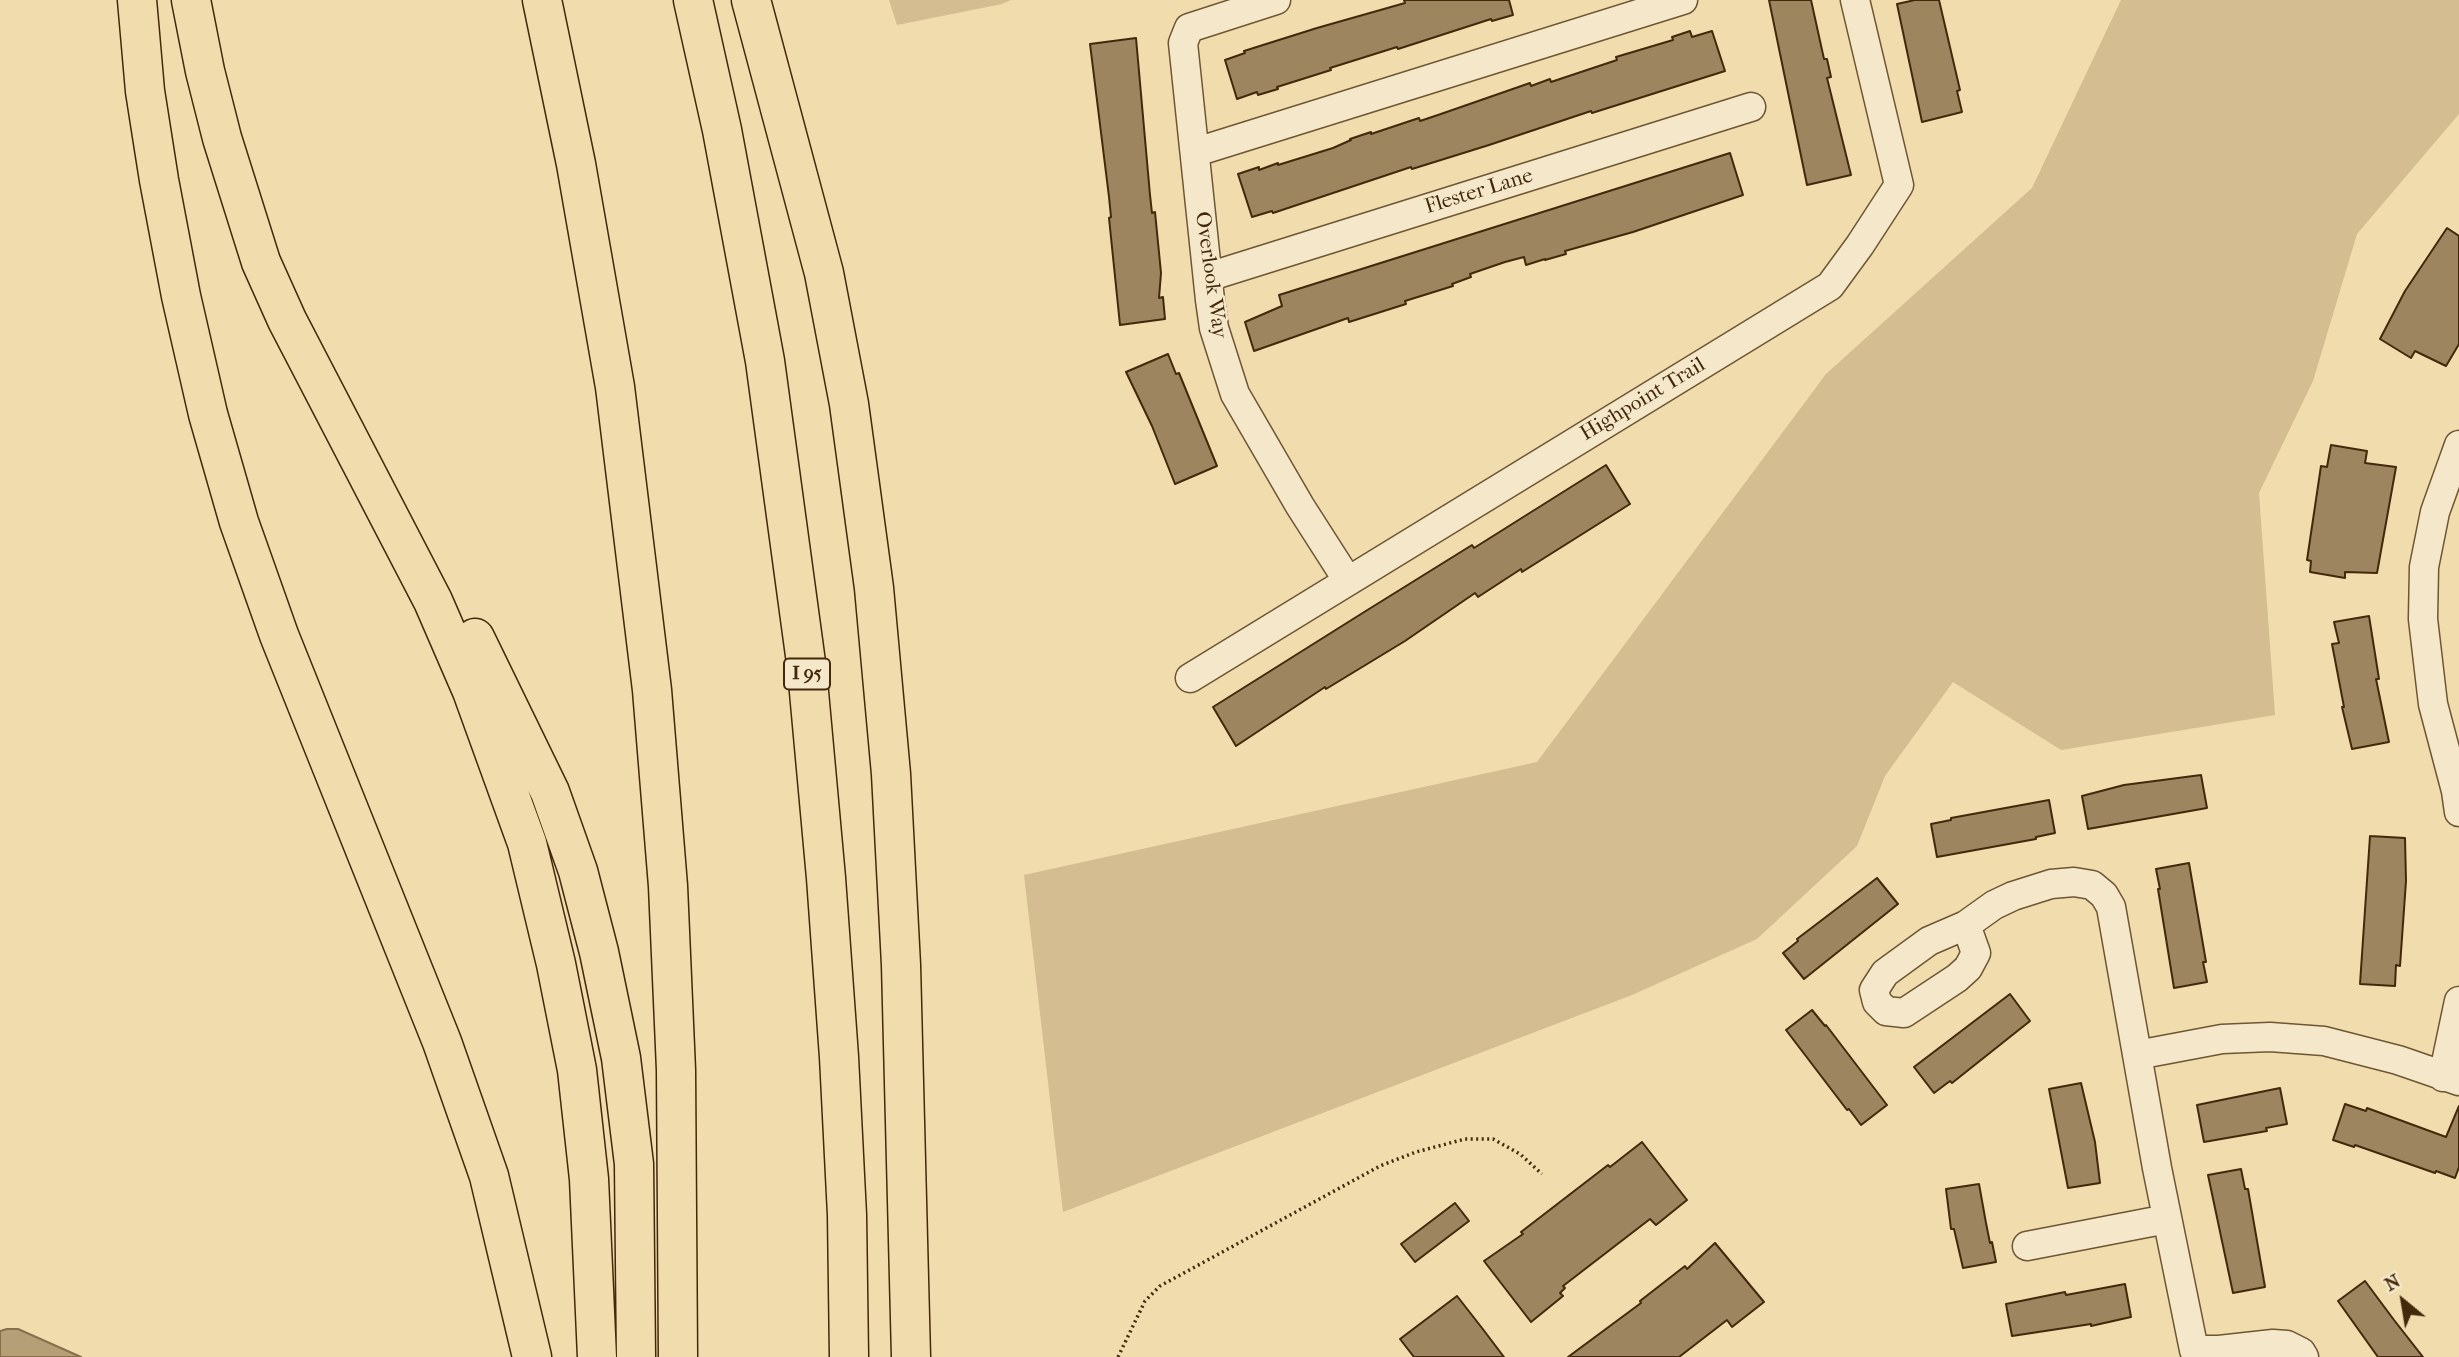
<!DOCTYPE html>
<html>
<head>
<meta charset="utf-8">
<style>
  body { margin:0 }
  #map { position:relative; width:2459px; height:1357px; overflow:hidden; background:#f0dcad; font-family:"IM FELL French Canon",serif }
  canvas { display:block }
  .north { position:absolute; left:2368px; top:1266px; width:70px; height:70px; -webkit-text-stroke:5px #f5e8ca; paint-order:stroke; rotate:330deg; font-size:19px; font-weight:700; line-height:28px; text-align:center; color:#43280b }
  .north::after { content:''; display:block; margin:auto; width:24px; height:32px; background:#43280b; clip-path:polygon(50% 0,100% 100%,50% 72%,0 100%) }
</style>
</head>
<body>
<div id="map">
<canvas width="2459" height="1357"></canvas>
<div class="north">N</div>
</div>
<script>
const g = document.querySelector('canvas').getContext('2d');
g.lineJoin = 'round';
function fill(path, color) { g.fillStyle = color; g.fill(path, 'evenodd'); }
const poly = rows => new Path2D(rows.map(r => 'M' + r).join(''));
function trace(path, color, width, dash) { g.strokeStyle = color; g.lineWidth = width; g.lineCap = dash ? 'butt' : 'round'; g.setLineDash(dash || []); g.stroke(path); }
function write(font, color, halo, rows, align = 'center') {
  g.font = font + ' "IM FELL French Canon",serif'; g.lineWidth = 5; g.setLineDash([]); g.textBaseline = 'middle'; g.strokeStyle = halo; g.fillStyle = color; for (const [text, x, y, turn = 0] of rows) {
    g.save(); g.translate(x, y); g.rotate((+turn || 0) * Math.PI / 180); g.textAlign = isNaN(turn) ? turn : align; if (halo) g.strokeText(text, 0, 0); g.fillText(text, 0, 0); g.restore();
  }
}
const green = poly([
  [889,0,1011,0,1002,4,897,25],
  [2121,0,2459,0,2459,114,2357,234,2313,381,2259,493,2275,715,2061,750,1953,682,1885,776,1857,846,1757,939,1632,995,1063,1212,1024,875,1537,762,1826,374,2032,188]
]);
const water = poly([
  [7,1329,18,1329,81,1357,0,1357,0,1331,7,1329]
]);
const building = poly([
  [1404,0,1509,0,1513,15,1492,21,1491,19,1398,49,1397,47,1330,68,1331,70,1277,87,1278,89,1258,95,1257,92,1237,99,1225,60,1245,53,1244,51,1317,28,1405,3,1404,0],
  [1769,0,1811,0,1824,59,1827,59,1831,77,1827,78,1851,175,1807,185,1769,0],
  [1915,0,1939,0,1960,90,1957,91,1962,112,1922,122,1897,4,1915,0],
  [1690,31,1692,37,1712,31,1725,71,1592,113,1591,111,1489,145,1412,169,1411,167,1273,213,1272,211,1252,217,1238,174,1259,167,1259,170,1278,163,1278,165,1333,148,1351,140,1350,139,1371,132,1371,134,1419,118,1420,121,1438,115,1530,83,1531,86,1550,79,1551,82,1617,60,1616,57,1673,40,1672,37,1690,31],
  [1136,38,1150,195,1152,213,1155,212,1161,273,1159,298,1163,297,1165,319,1120,325,1109,218,1111,217,1109,197,1090,44,1136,38],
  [1730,153,1743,195,1633,232,1565,251,1566,254,1545,260,1545,259,1526,265,1524,257,1505,262,1470,274,1471,277,1452,284,1453,286,1405,301,1406,304,1349,322,1348,318,1254,351,1245,322,1282,306,1279,295,1730,153],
  [2447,228,2459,236,2459,344,2446,366,2415,351,2411,358,2380,339,2405,291,2447,228],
  [1168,354,1176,374,1179,373,1217,466,1175,484,1152,426,1126,372,1168,354],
  [2331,445,2367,451,2365,463,2396,467,2377,573,2345,572,2345,578,2310,572,2311,561,2307,560,2321,466,2327,467,2331,445],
  [1606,465,1630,504,1522,572,1521,569,1478,597,1475,593,1405,641,1326,689,1325,687,1236,746,1213,707,1361,614,1472,545,1474,548,1606,465],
  [2369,616,2379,679,2376,679,2389,742,2352,749,2342,707,2344,707,2332,644,2339,643,2334,622,2369,616],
  [2201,775,2207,808,2088,829,2082,796,2124,785,2201,775],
  [2049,800,2055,833,2036,837,2036,839,1937,857,1931,824,1951,820,1951,818,2049,800],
  [2370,836,2405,838,2406,881,2400,966,2396,965,2395,986,2360,984,2370,836],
  [2189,863,2206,962,2203,962,2207,982,2174,988,2158,889,2160,889,2156,869,2189,863],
  [1877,878,1898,904,1804,979,1783,953,1798,941,1797,939,1877,878],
  [2010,994,2030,1021,1952,1083,1950,1081,1934,1093,1914,1067,2010,994],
  [1812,1010,1825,1026,1826,1025,1887,1105,1861,1125,1849,1109,1847,1110,1786,1030,1812,1010],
  [2081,1083,2095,1142,2100,1183,2068,1188,2049,1089,2081,1083],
  [2280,1088,2287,1124,2266,1128,2267,1131,2204,1142,2197,1105,2280,1088],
  [2345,1104,2366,1111,2367,1108,2446,1137,2459,1106,2459,1167,2455,1178,2436,1171,2435,1173,2355,1145,2354,1147,2333,1140,2345,1104],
  [1642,1142,1687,1200,1656,1225,1650,1219,1563,1286,1565,1288,1560,1293,1563,1296,1531,1322,1484,1261,1523,1234,1521,1232,1608,1165,1610,1167,1642,1142],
  [2241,1169,2245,1189,2248,1189,2265,1287,2233,1293,2208,1175,2241,1169],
  [1979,1184,1986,1223,1990,1243,1992,1242,1996,1262,1963,1268,1954,1229,1951,1229,1946,1189,1979,1184],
  [1455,1203,1469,1221,1415,1262,1401,1244,1455,1203],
  [1715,1243,1764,1302,1732,1327,1727,1320,1679,1357,1568,1357,1641,1303,1640,1301,1685,1266,1687,1269,1715,1243],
  [2365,1281,2394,1320,2423,1357,2378,1357,2338,1301,2365,1281],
  [2125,1284,2131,1317,2091,1326,2091,1324,2012,1336,2006,1304,2065,1292,2066,1295,2125,1284],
  [1457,1296,1482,1328,1504,1357,1414,1357,1400,1339,1457,1296]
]);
const path = poly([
  [1118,1357,1145,1301,1160,1286,1380,1166,1416,1152,1465,1139,1493,1139,1520,1154,1542,1174]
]);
const minor = poly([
  [1276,0,1189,28,1183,43,1210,300,1214,328,1235,394,1300,506,1348,581],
  [1196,152,1683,0],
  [1208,277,1751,107],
  [2459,445,2435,512,2424,567,2423,619,2433,704,2456,791,2459,812],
  [1190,678,1830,286,1860,245,1899,185,1855,0],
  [1966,925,1994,905,2013,896,2051,884,2074,882,2092,885,2104,895,2111,907,2157,1168,2194,1350],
  [1966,925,1976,953,1968,968,1957,978,1904,1013,1886,1011,1877,1002,1874,990,1885,973,1929,941,1966,925],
  [2137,1055,2222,1039,2270,1037,2324,1041,2398,1060,2459,1081],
  [2443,1077,2459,1001],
  [2027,1246,2167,1219],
  [2197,1357,2194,1350,2219,1350,2273,1344,2287,1345,2301,1352,2304,1357]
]);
const highway = poly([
  [137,0,145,91,159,180,181,296,208,414,239,522,279,635,442,1042,489,1176,532,1357],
  [191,0,205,71,222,138,261,262,287,320,433,601,472,691,527,843,556,964,577,1070,589,1179,597,1357],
  [542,0,576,164,615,387,652,690,668,886,676,1070,678,1357],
  [693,0,722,130,765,361,807,670,826,878,839,1057,847,1215,849,1357],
  [751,0,824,273,849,404,874,588,891,774,901,965,911,1357],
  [475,638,550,792,578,871,599,952,621,1058,634,1164,636,1357]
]);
const shields = [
  [807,674,46]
];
const shieldNames = [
  ["I 95",807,674]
];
const streetNames = [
  ["Flester Lane",1479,192,-17],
  ["Overlook Way",1210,275,82],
  ["Highpoint Trail",1643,400,-31]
];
fill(green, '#d3bd91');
fill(water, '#b59f76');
trace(water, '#876f4b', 2);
fill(building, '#9d865f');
trace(building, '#43280b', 2);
trace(minor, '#6e5534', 31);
trace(highway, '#43280b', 41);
trace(path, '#43280b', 3.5, [2, 3.5]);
trace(minor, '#f5e8ca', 28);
trace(highway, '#f0dcad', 38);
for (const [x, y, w] of shields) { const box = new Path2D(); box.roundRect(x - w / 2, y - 15.5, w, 31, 5); g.fillStyle = '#f5e8ca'; g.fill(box); trace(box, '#43280b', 2); }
write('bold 19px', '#43280b', null, shieldNames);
write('21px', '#43280b', '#f5e8ca', streetNames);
</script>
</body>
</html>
